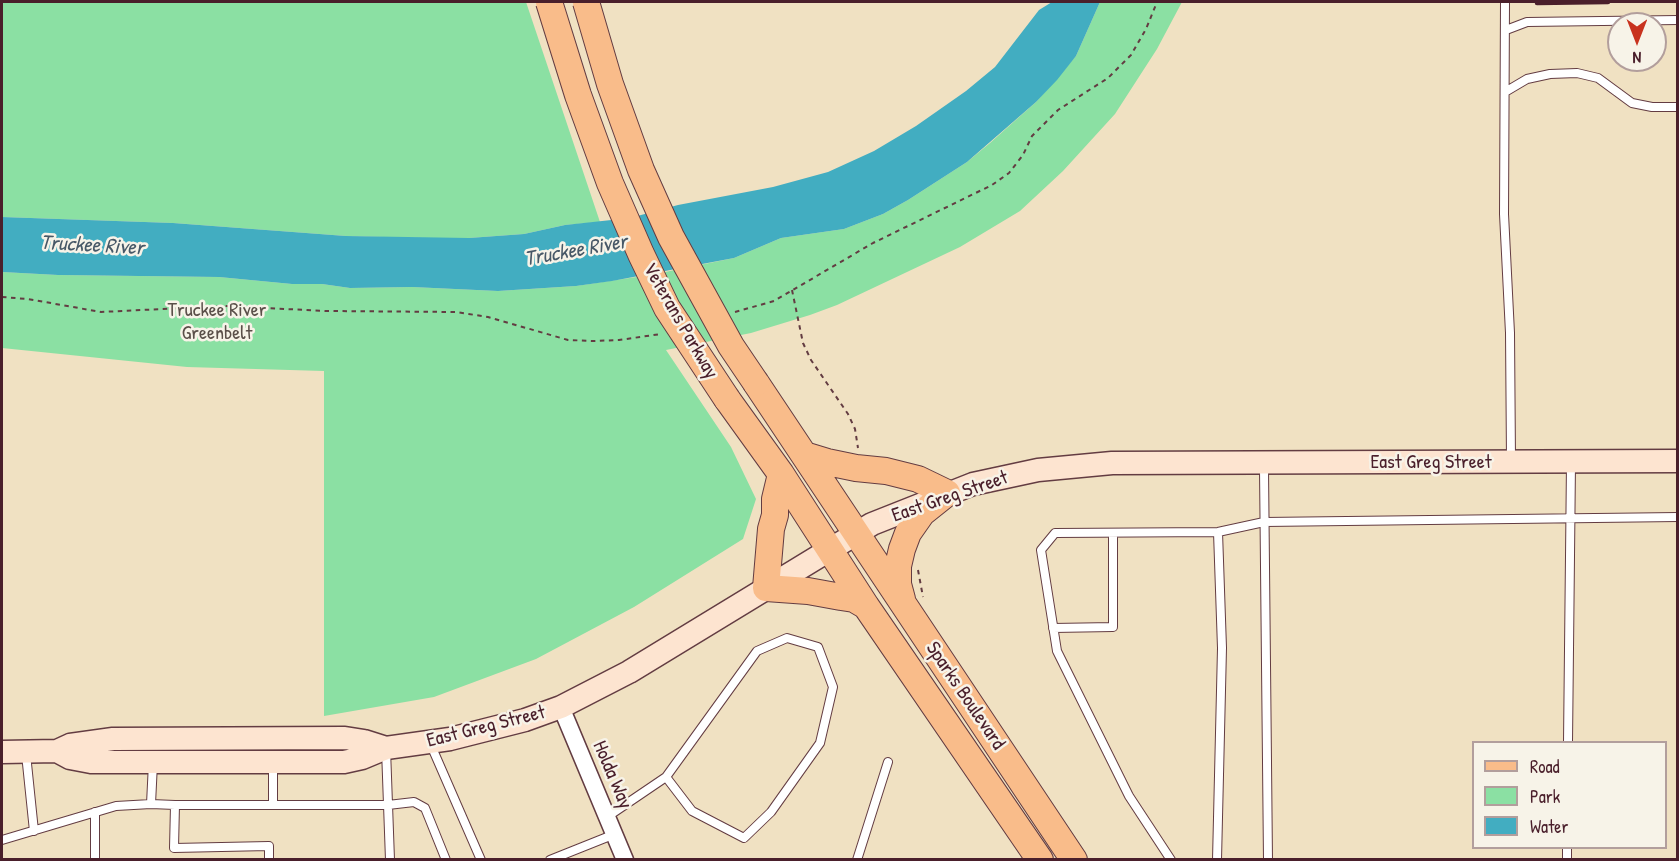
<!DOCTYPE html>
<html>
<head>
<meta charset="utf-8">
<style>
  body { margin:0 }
  #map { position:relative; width:1679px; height:861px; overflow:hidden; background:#f0e1c2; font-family:"Patrick Hand",sans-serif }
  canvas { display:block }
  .frame { position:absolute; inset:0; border:3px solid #4a1f2b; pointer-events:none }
  .legend { position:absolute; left:1472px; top:741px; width:195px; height:108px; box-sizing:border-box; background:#f7f3e8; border:2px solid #b29e9c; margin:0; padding:8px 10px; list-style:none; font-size:18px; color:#4a1f2b }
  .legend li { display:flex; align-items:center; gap:12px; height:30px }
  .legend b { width:30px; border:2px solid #b29e9c }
  .north { position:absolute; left:1607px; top:12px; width:60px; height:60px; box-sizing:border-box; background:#f7f3e8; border:2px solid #b29e9c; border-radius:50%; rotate:180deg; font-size:16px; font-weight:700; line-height:24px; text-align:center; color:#4a1f2b }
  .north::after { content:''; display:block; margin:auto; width:21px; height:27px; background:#c8321e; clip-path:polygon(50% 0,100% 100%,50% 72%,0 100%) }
</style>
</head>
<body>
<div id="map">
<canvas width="1679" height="861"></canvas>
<div class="frame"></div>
<ul class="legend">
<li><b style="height:8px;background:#f9bc8a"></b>Road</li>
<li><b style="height:16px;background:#8be0a3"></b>Park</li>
<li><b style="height:16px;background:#42adc1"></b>Water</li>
</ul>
<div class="north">N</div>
</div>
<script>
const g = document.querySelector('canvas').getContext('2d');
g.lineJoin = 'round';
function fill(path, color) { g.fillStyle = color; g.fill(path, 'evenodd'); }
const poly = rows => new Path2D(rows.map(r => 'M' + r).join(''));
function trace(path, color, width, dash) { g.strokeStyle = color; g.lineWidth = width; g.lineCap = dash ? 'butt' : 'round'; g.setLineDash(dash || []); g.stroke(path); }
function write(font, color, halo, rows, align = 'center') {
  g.font = font + ' "Patrick Hand",sans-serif'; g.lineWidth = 5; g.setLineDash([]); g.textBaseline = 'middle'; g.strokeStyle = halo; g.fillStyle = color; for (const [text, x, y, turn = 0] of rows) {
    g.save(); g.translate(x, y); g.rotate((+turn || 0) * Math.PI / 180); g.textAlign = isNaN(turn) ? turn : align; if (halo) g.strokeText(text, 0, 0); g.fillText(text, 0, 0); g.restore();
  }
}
const green = poly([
  [2,2,526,2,600,222,565,225,524,234,469,238,421,238,346,236,173,223,2,217],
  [1100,2,1182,2,1157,49,1115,114,1063,171,1020,211,960,247,837,305,810,315,751,333,666,350,731,447,756,499,743,539,634,607,536,659,434,697,324,716,324,371,187,367,2,348,2,272,58,275,219,277,292,284,322,284,350,288,412,287,498,291,576,286,650,275,734,258,781,238,844,229,883,214,908,200,967,162,990,143,1036,102,1076,56]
]);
const water = poly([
  [1052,2,1100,2,1076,56,1057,80,1036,102,967,162,908,200,883,214,844,229,781,238,734,258,612,281,576,286,498,291,412,287,350,288,322,284,292,284,219,277,58,275,2,272,2,217,173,223,346,236,469,238,524,234,565,225,630,218,678,205,773,187,828,172,874,151,916,126,966,91,995,67,1039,10]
]);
const path = poly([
  [792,290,803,343,811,360,848,414,855,429,858,448],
  [2,297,28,299,101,312,224,306,327,311,456,312,488,317,568,340,593,341,619,340,661,334],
  [735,312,774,301,873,243,992,185,1009,173,1023,155,1032,136,1058,110,1108,78,1131,55,1146,29,1157,2],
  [918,570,923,597]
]);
const service = poly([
  [1505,2,1504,214,1510,333,1511,460],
  [1506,30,1527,22,1678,20],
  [1505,92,1527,79,1550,74,1577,73,1598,78,1632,103,1652,107,1678,107],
  [1264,469,1268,860],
  [1053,628,1113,627,1113,533],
  [1568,742,1571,463],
  [430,743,481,860],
  [386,749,390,860],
  [26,754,34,831],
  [273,762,273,805],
  [153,763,151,804,175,805],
  [607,817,666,777,757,651,787,638,818,647,833,687,820,743,771,812,744,838,692,811,666,777],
  [2,840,116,806,151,804],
  [95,860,95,812],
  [269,860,269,846,174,848,175,805,388,805,414,802,425,808,446,860],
  [550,860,615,834],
  [857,860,888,762],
  [1171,860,1129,796,1057,651,1041,550,1055,533,1218,532,1264,522,1678,517],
  [1217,860,1222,648,1218,532],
  [1567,860,1567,848]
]);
const minor = poly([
  [561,707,625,860]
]);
const secondary = poly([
  [57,751,70,758,91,762,344,762,362,758,386,748,450,739,525,720,561,707,629,672,872,524,973,484,1038,470,1112,463,1678,461],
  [2,752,57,751,70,745,113,739,345,738,364,741,386,748]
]);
const primary = poly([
  [756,383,1074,860],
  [727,399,781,474,866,606,1040,860],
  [804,455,827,462,856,468,886,471,918,479,947,493,922,513,908,533,902,549,898,566,898,584,902,599],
  [781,474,775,499,775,515,771,529,766,588,808,591,841,597,854,599,866,606]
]);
const rail = poly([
  [1537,3,1608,2]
]);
const primaryBridge = poly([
  [549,2,578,95,610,183,641,254,667,308,727,399],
  [586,2,610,84,641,170,671,237,731,346,756,383]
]);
const parkNames = [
  ["Truckee River",217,311],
  ["Greenbelt",217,334]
];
const streetNames = [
  ["Veterans Parkway",680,321,60],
  ["East Greg Street",1431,463],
  ["East Greg Street",950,497,-19],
  ["Sparks Boulevard",965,696,56],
  ["East Greg Street",486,727,-14],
  ["Holda Way",612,775,67]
];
const waterNames = [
  ["Truckee River",92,246,3],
  ["Truckee River",576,251,-10]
];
fill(green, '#8be0a3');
fill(water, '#42adc1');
trace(service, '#633c42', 10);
trace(minor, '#633c42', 19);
trace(secondary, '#633c42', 25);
trace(primary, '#633c42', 28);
trace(path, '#633c42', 2, [4.5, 4.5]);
trace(service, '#fff', 8);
trace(minor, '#fff', 16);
trace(secondary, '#fde4d0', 22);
trace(primary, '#f9bc8a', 26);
trace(rail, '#4a1f2b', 4.5);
trace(primaryBridge, '#633c42', 28, []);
trace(primaryBridge, '#f9bc8a', 26);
write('20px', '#5a4f49', '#f7f3e8', parkNames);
write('20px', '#4a1f2b', '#f7f3e8', streetNames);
write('italic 21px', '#475867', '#f7f3e8', waterNames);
</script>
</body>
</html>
